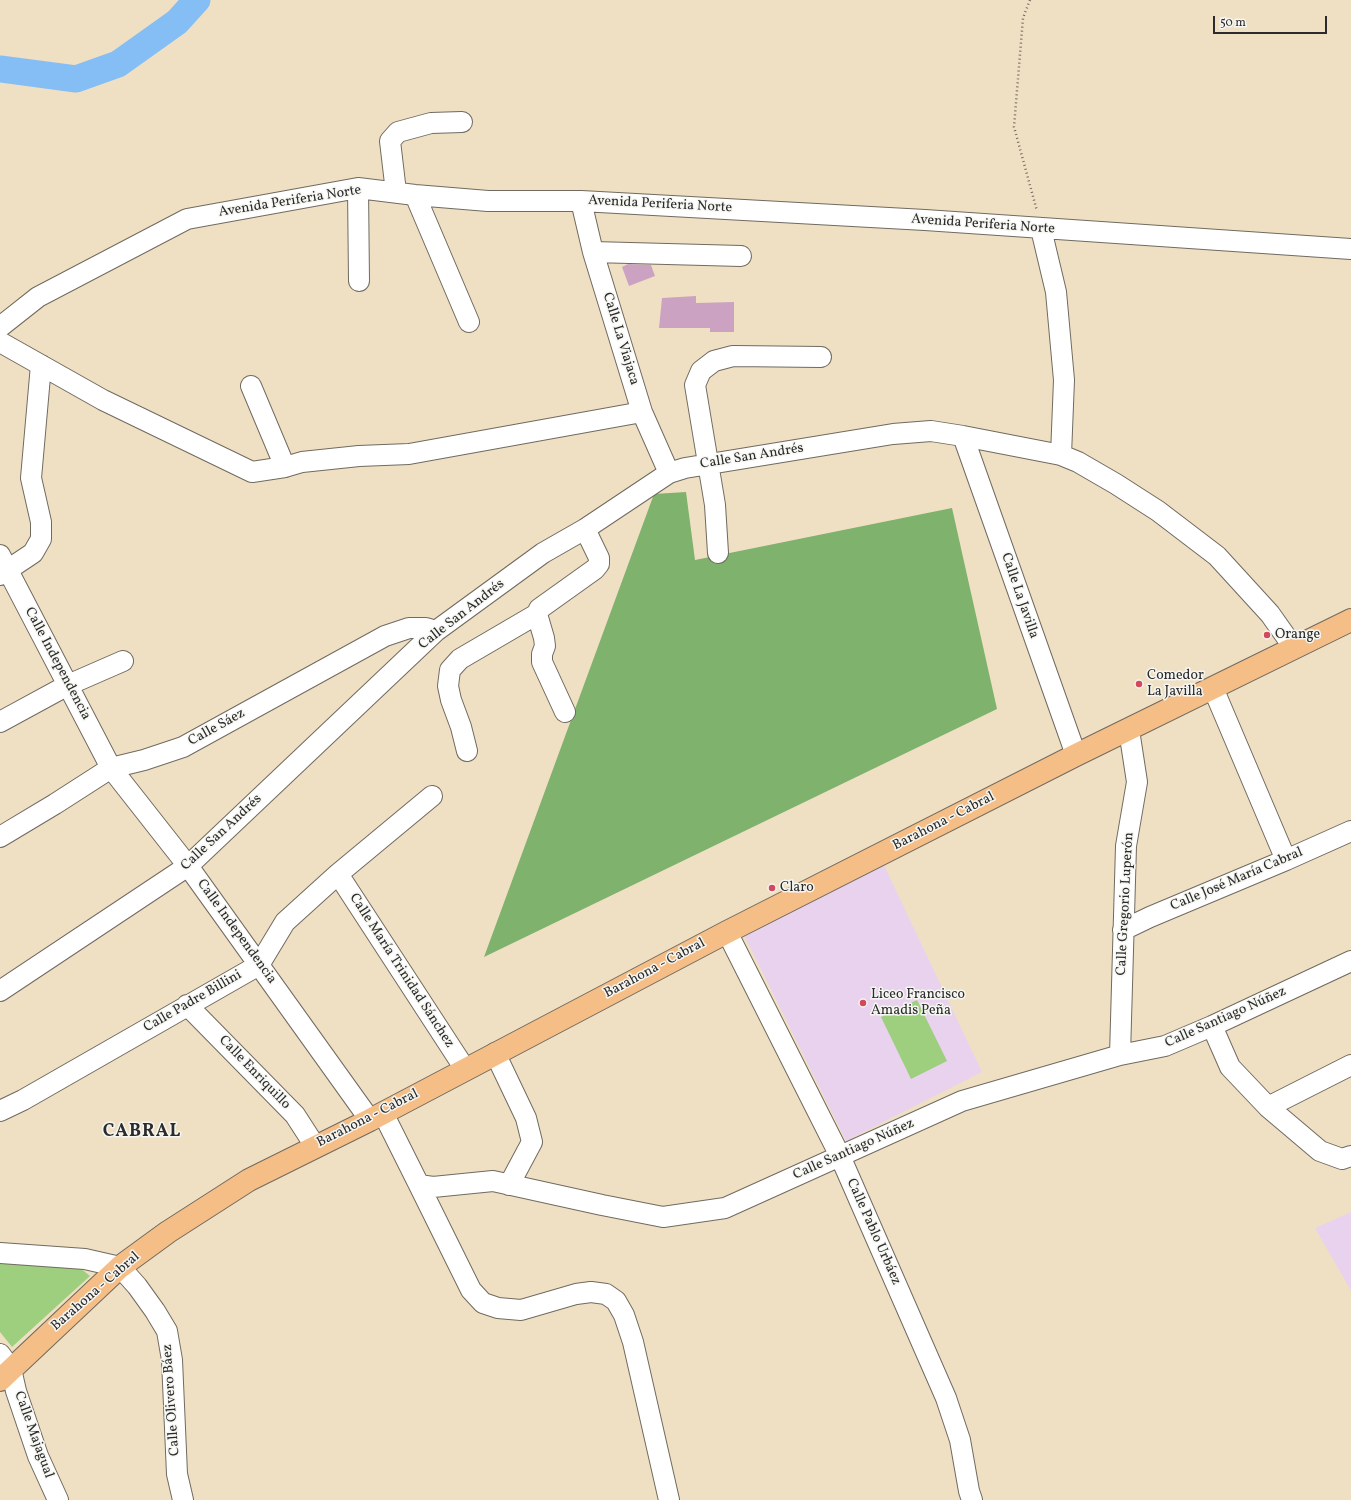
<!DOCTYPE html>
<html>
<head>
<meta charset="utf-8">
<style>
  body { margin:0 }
  #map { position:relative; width:1351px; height:1500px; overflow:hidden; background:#f0e0c3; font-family:Vollkorn,serif }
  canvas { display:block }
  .scale { position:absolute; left:1213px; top:16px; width:114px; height:18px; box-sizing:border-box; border:2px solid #2b2b2b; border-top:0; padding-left:5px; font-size:12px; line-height:14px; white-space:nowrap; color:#2b2b2b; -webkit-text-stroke:3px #f6f6f2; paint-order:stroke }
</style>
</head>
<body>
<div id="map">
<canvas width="1351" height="1500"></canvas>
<div class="scale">50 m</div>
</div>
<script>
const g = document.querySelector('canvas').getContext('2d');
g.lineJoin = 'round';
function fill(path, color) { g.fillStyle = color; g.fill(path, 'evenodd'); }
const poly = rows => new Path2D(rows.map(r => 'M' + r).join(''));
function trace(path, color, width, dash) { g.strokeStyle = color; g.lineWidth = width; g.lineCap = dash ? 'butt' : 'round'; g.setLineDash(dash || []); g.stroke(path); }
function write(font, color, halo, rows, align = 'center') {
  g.font = font + ' Vollkorn,serif'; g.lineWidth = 3; g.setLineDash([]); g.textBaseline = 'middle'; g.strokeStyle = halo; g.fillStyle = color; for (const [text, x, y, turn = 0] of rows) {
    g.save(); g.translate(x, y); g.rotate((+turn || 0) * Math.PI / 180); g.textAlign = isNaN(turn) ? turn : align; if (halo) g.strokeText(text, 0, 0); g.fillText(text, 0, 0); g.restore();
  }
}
const built = poly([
  [883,863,982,1072,846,1141,743,933],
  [1351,1212,1351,1291,1315,1228]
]);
const green = poly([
  [917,1000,947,1061,911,1079,881,1017],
  [0,1260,79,1267,90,1276,12,1347,0,1332]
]);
const forest = poly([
  [686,492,695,560,952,508,997,709,484,957,654,494]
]);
const river = poly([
  [0,69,76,79,118,64,177,22,197,0]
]);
const building = poly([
  [628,264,651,265,655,276,629,286,622,267],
  [696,296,696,303,734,302,734,332,710,332,710,328,659,328,662,298]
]);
const path = poly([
  [1030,0,1023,18,1014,127,1037,211]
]);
const minor = poly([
  [358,188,359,281],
  [396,192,390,141,398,132,431,123,462,122],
  [415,195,469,322],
  [581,201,593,252,642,412,669,473],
  [1041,229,1056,292,1064,380,1061,455],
  [593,252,741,256],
  [0,327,38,297,187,219,358,188,415,195,488,201,581,201,925,220,1351,249],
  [0,342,103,400,252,472,285,467,302,462,359,456,409,454,642,412],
  [251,386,285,467],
  [963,436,1076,755],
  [718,553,715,505,695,385,701,371,714,361,733,356,821,357],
  [0,555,111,768,188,866,370,1120],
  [0,575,33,553,41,539,41,522,31,478,41,365],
  [1213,688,1286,860],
  [565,712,542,662,542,654,545,646,544,638,537,614,539,609,595,569,599,564,599,558,585,529],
  [0,722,68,685,123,661],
  [467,751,461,727,451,700,448,686,450,670,460,659,537,614],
  [0,837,55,804,111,768,144,760,183,747,385,636,409,628,426,628,436,631],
  [338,874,465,1069],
  [1123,930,1150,917,1286,860,1351,831],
  [727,932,840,1156,946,1398,960,1440,969,1491,972,1500],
  [0,991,188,866,436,631,543,553,585,529,669,473,685,468,893,434,931,431,963,436,1061,455,1078,462,1116,484,1158,511,1217,556,1270,614,1294,648],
  [187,1005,295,1115,315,1146],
  [1212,1026,1230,1067,1268,1107,1320,1151,1342,1159,1351,1156],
  [495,1053,526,1118,532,1142,509,1185],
  [1120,1055,1126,846,1137,782,1129,730],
  [1268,1107,1351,1065],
  [0,1111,23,1100,259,965,285,922,338,874,432,796],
  [383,1113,419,1185,433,1187,493,1181,602,1205,663,1217,725,1208,962,1101,1120,1055,1165,1046,1212,1026,1351,961],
  [419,1185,471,1290,483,1303,498,1308,521,1310,576,1294,591,1292,606,1294,616,1301,624,1315,633,1342,669,1500],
  [0,1253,85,1259,120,1267,137,1286,155,1311,167,1331,172,1360,177,1474,183,1500],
  [0,1354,11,1369,16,1391,38,1456,58,1500]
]);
const major = poly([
  [0,1380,120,1267,168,1232,249,1180,370,1120,727,932,1076,755,1351,620]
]);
const markers = [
  [1267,635,4,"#d1495b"],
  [1139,684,4,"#d1495b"],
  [772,888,4,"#d1495b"],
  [863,1003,4,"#d1495b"]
];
const streetNames = [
  ["Avenida Periferia Norte",290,202,-9],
  ["Avenida Periferia Norte",660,205,3],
  ["Avenida Periferia Norte",983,225,4],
  ["Calle La Viajaca",620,339,73],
  ["Calle San Andrés",752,457,-9],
  ["Calle La Javilla",1019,596,71],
  ["Calle San Andrés",462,615,-38],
  ["Calle Independencia",57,664,62],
  ["Calle Sáez",217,728,-29],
  ["Barahona - Cabral",944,822,-27],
  ["Calle San Andrés",222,833,-43],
  ["Calle José María Cabral",1237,880,-23],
  ["Calle Gregorio Luperón",1126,904,-87],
  ["Calle Independencia",236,932,54],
  ["Barahona - Cabral",655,969,-28],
  ["Calle María Trinidad Sánchez",401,971,57],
  ["Calle Padre Billini",193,1002,-30],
  ["Calle Santiago Núñez",1226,1018,-24],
  ["Calle Enriquillo",254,1073,46],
  ["Barahona - Cabral",368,1119,-27],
  ["Calle Santiago Núñez",854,1150,-24],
  ["Calle Pablo Urbáez",873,1232,66],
  ["Barahona - Cabral",96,1292,-41],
  ["Calle Olivero Báez",172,1400,-94],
  ["Calle Majagual",33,1435,70]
];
const poiNames = [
  ["Orange",1275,635],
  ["Comedor",1147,676],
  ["La Javilla",1147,692],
  ["Claro",780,888],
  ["Liceo Francisco",871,995],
  ["Amadis Peña",871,1011]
];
const districtNames = [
  ["CABRAL",142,1133]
];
fill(built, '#e8d2ee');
fill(green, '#9ecf7e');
fill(forest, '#7eb26d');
trace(river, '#85bdf5', 27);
fill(building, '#cca2c3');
trace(minor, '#706a60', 22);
trace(major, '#706a60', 24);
trace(path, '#706a60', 2.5, [1, 3]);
trace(minor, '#fff', 20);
trace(major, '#f6be87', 22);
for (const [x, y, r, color] of markers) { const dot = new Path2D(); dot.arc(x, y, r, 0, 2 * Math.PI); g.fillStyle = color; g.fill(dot); trace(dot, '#f6f6f2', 1.5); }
write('14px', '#2b2b2b', '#f6f6f2', streetNames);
write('14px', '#2b2b2b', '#f6f6f2', poiNames, 'left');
g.letterSpacing = '1px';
write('bold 18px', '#2b2b2b', '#f6f6f2', districtNames);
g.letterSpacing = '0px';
</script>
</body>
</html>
